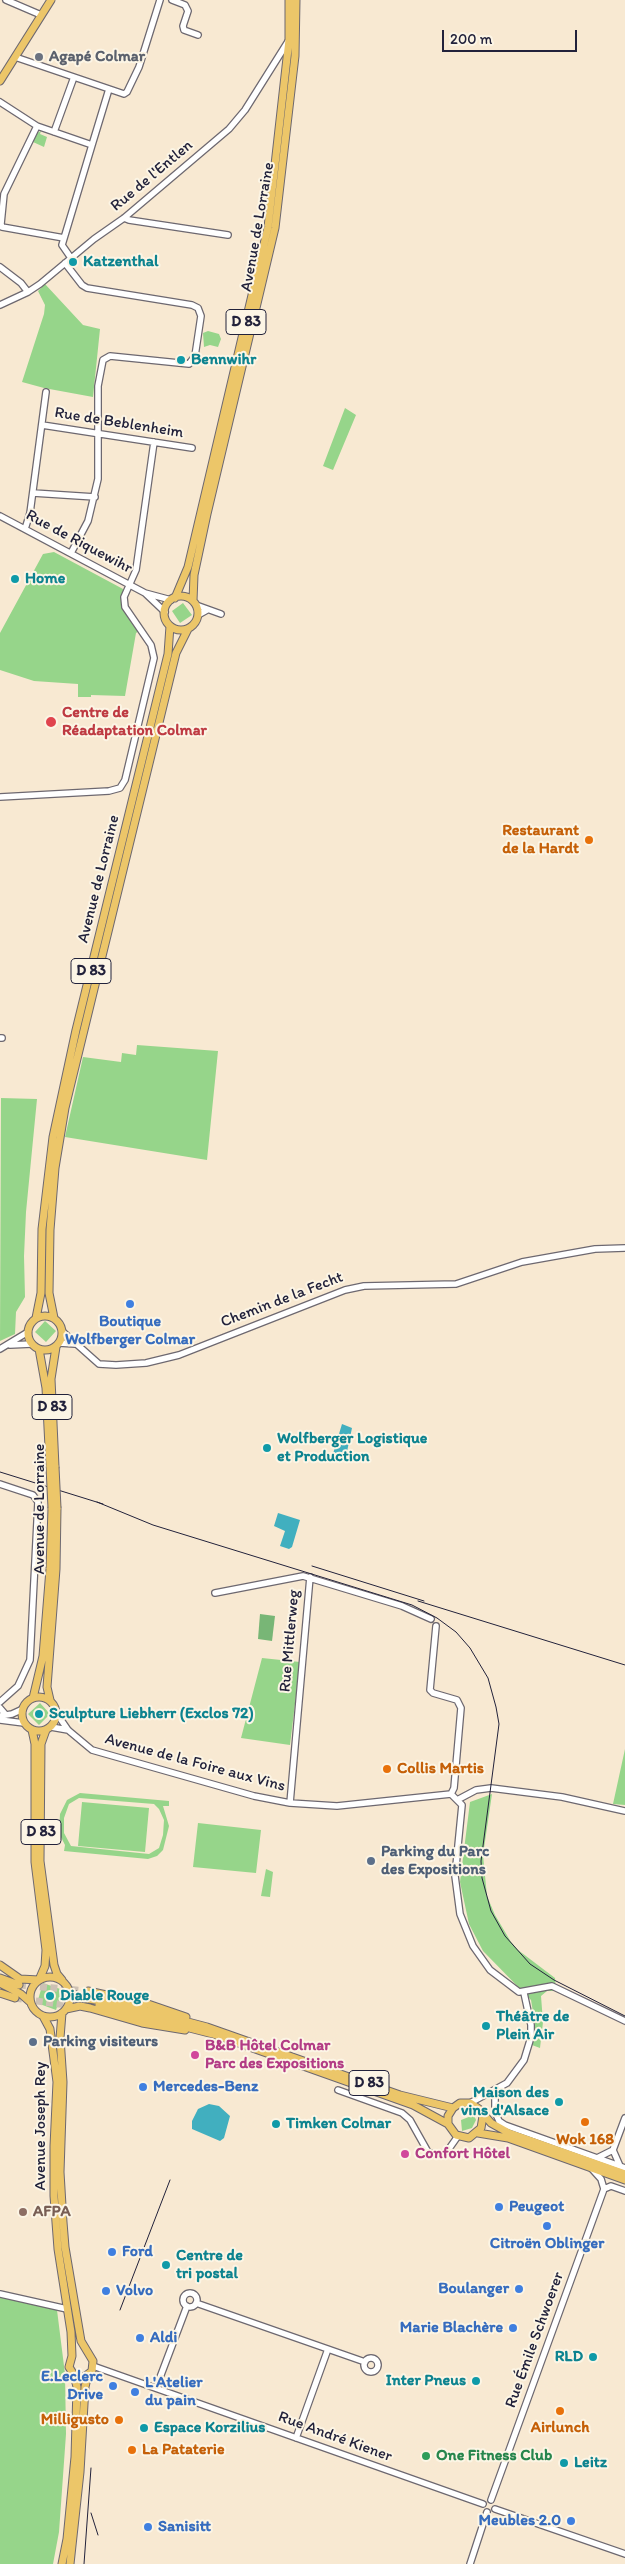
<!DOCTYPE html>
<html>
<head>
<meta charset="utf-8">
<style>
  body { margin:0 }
  #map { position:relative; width:625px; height:2564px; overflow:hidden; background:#f8e9d2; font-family:Itim,sans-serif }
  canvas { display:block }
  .scale { position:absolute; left:442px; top:30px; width:135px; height:22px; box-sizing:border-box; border:2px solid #22223b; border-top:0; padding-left:6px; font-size:15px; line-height:18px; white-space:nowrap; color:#22223b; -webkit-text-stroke:4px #fcf5e5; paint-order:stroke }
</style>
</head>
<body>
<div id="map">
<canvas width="625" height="2564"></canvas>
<div class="scale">200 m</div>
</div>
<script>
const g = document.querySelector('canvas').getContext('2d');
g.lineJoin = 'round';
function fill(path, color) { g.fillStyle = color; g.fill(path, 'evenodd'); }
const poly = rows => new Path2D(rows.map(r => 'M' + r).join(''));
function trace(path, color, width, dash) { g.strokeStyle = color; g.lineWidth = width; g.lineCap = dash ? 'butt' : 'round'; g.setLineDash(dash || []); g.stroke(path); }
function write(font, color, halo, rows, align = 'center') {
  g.font = font + ' Itim,sans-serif'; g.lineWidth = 4; g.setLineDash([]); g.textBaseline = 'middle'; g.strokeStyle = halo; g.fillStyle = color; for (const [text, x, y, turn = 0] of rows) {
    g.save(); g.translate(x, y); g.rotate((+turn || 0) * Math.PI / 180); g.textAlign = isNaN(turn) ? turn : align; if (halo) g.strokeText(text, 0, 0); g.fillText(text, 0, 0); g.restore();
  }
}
const green = poly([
  [41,131,40,134,47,137,44,147,33,142,37,133],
  [45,284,83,325,100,329,93,397,44,388,22,382,44,314,45,305,38,291],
  [208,331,219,334,221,339,218,347,210,345,204,347,203,333],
  [345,408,356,415,333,470,323,466],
  [54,552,123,589,123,608,139,631,136,633,125,696,91,695,91,697,78,697,78,684,34,681,0,670,0,633,43,554],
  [183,603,192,615,180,623,172,611],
  [161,699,163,699,67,1093,47,1245,44,1245,50,1172,63,1096],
  [137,1045,218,1051,207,1160,65,1137,83,1057,121,1062,122,1053,136,1055],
  [1,1098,37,1099,26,1212,24,1256,25,1297,16,1312,15,1334,0,1341],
  [45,1321,56,1331,46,1342,35,1332],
  [262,1658,300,1662,290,1745,241,1738],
  [40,1703,50,1714,39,1725,28,1714],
  [625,1749,625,1805,613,1804],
  [80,1793,169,1801,169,1806,163,1806,169,1826,163,1850,157,1856,148,1859,64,1851,65,1845,59,1833,60,1814,67,1800],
  [79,1798,154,1804,159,1809,164,1820,163,1835,159,1848,149,1854,71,1846,64,1833,64,1818,69,1804],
  [492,1794,483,1855,487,1896,495,1915,511,1942,518,1950,555,1978,556,1991,547,1991,541,1996,543,2022,540,2048,532,2045,535,2024,531,2000,483,1951,469,1924,460,1882,470,1802],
  [82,1802,149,1808,145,1852,78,1846],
  [198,1823,261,1830,256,1873,193,1867],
  [266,1869,273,1872,270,1897,261,1896],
  [43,1983,63,1990,56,2010,37,2003],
  [474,2115,476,2120,472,2128,462,2131,461,2120],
  [0,2297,57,2310,65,2374,66,2434,59,2532,53,2564,0,2564]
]);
const forest = poly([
  [260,1614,275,1616,272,1641,258,1639]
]);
const water = poly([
  [342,1424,352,1428,345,1461,332,1457],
  [278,1513,300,1520,292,1547,289,1549,280,1546,285,1531,274,1526],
  [209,2104,219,2106,230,2116,224,2138,220,2141,192,2129,192,2121,198,2109]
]);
const majorTunnel = poly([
  [19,1985,88,1991],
  [15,1998,58,2004,99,2005]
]);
const minor = poly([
  [6,0,41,15],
  [172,0,185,5,188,11,183,26,184,30,198,35],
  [15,57,124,94,127,92,139,67,160,0],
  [0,102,37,126,92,145,62,245,71,258],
  [37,126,4,194,1,224,2,227,64,238],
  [54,132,74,77],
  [92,145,109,89],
  [124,218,129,220,228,235],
  [65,263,82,285,87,288,192,305,198,308,201,316,195,356,189,364,110,356,103,360,98,386,98,479,88,521,71,553],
  [0,267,21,283,28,292],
  [0,305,28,292,40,284,94,239,124,218,229,129,245,110,289,40],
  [42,425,192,448],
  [33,493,95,497],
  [0,516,145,593,165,612],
  [25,529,30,513,46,392],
  [145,593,171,600],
  [196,605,221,614],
  [198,615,207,610],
  [0,797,109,791,120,788,125,780,154,658,151,645,125,607,124,597,136,570,154,442],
  [0,1038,2,1038],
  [63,1332,99,1364,116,1365,146,1363,179,1355,345,1290,364,1286,456,1284,522,1262,595,1249,625,1248],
  [59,1343,75,1344],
  [10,1345,32,1344],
  [0,1349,28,1332],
  [0,1484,33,1495,38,1502,30,1660,18,1686,0,1702],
  [215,1593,303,1576,402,1606,431,1619],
  [436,1626,430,1690,433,1693,457,1700,461,1708,454,1788,451,1794],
  [0,1708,6,1715],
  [57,1714,68,1730,92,1750,254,1796,290,1803,337,1806,451,1794,462,1805,455,1876,460,1914,473,1946,490,1970,519,1992,552,1986,625,2021],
  [0,1716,12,1714,23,1709],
  [0,1720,24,1723],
  [51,1727,68,1730],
  [459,1799,476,1790,491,1788,562,1797,625,1811],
  [290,1803,310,1577],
  [338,2090,402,2113,410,2120,428,2152,436,2155,446,2153,458,2136],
  [495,2090,495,2112,499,2121,505,2125,625,2168],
  [470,2103,507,2083,524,2060,531,2037,531,2025,524,1993],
  [613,2150,625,2118],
  [613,2150,620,2166],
  [597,2158,613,2150],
  [592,2169,601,2179,604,2189],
  [604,2189,611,2186,625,2191],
  '183 2300a7 7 0 1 1 14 0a7 7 0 1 1-14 0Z',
  [0,2294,67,2309],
  [196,2303,365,2362],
  '364 2365a7 7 0 1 1 14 0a7 7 0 1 1-14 0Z',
  [93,2366,483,2504],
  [156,2388,187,2306],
  [296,2438,328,2349],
  [491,2500,604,2189],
  [495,2509,625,2554],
  [470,2564,487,2512]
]);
const major = poly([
  [0,81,51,0],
  '164 613a17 17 0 1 1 34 0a17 17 0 1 1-34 0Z',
  [175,598,188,567,268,227,289,40,289,0],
  [193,601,194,575,207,514,275,228,295,56,296,0],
  '28 1333a17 17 0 1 1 34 0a17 17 0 1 1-34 0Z',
  [36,1318,41,1293,42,1229,53,1137,76,1030,168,654,170,626],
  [54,1318,49,1293,50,1230,55,1168,65,1108,176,653,188,629],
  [39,1349,46,1388,50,1467],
  [55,1467,51,1379,56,1347],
  '22 1714a17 17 0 1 1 34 0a17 17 0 1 1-34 0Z',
  [33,1698,43,1656,50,1569,52,1508],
  [50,1700,47,1687,56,1569,57,1508],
  [32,1730,35,1744,35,1862,46,1950,45,1966,39,1980],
  [46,1730,41,1744,40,1861,54,1965,57,1974,62,1980],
  [0,1965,20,1979,39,1980],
  '30 1997a20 20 0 1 1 40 0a20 20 0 1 1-40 0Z',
  [0,1978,19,1985],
  [0,1983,21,1994,30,2002],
  [88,1991,148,2004,186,2017],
  [70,1992,81,1998,116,2003,207,2027,400,2095,453,2108],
  [0,1993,15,1998],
  [99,2005,213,2034,413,2105,448,2124],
  [66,2009,80,2006,90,2008,142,2023,185,2030],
  [43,2016,50,2029,57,2082,54,2146,54,2196,58,2249,71,2332,72,2356,69,2367,74,2375,84,2377,92,2371,93,2361,81,2341,65,2247,63,2222,60,2172,63,2082,60,2038,62,2013],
  [483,2116,481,2128,469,2138,456,2135,448,2124,448,2116,453,2108,460,2103,470,2103,479,2109,491,2123,509,2133,625,2174],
  [478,2133,508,2138,625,2180],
  [62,2564,67,2539,75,2457,77,2387,74,2375],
  [70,2564,80,2472,85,2387,88,2374]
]);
const rail = poly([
  [0,1472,103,1504],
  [97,1502,153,1525,412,1605,437,1618,456,1632,470,1648,488,1678,496,1707,499,1724,481,1861,482,1878,491,1911,505,1936,530,1964,554,1980,625,2016],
  [312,1566,424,1601],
  [418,1601,625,1665],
  [120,2310,170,2180],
  [91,2513,98,2535],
  [84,2564,91,2468]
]);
const majorBridge = poly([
  [50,1467,52,1508],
  [55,1467,57,1508]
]);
const markers = [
  [39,57,5,"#6b7280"],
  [73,262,5,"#0f9aa8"],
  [181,360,5,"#0f9aa8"],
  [15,579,5,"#0f9aa8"],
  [51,722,6,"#e0444e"],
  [589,840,5,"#e8710a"],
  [130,1304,5,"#3f7fe0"],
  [267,1448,5,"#0f9aa8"],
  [39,1714,5,"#0f9aa8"],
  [387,1769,5,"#e8710a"],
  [371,1861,5,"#5c6f8a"],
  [50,1996,5,"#0f9aa8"],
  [486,2026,5,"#0f9aa8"],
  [33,2042,5,"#5c6f8a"],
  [195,2055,5,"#d1479c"],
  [143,2087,5,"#3f7fe0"],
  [559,2102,5,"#0f9aa8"],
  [585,2122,5,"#e8710a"],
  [276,2124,5,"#0f9aa8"],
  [405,2154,5,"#d1479c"],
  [499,2207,5,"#3f7fe0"],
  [23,2212,5,"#8d6e63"],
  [547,2226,5,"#3f7fe0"],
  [112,2252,5,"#3f7fe0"],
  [166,2265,5,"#0f9aa8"],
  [519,2289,5,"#3f7fe0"],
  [106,2291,5,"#3f7fe0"],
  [513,2328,5,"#3f7fe0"],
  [140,2338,5,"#3f7fe0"],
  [593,2357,5,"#0f9aa8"],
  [476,2381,5,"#0f9aa8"],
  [113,2386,5,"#3f7fe0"],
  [135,2392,5,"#3f7fe0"],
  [560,2411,5,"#e8710a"],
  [119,2420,5,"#e8710a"],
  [144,2428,5,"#0f9aa8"],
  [132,2450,5,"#e8710a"],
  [426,2456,5,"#2e9e5b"],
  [564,2463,5,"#0f9aa8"],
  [571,2521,5,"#3f7fe0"],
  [148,2527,5,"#3f7fe0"]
];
const shields = [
  [246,322,40],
  [91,971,40],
  [52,1407,40],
  [41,1832,40],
  [369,2083,40]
];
const shieldNames = [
  ["D 83",246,322],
  ["D 83",91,971],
  ["D 83",52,1407],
  ["D 83",41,1832],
  ["D 83",369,2083]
];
const worshipNames = [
  ["Agapé Colmar",49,57]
];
const streetNames = [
  ["Rue de l'Entlen",152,176,-40],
  ["Avenue de Lorraine",258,227,-80],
  ["Rue de Beblenheim",119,423,9],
  ["Rue de Riquewihr",79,542,28],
  ["Avenue de Lorraine",99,879,-76],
  ["Chemin de la Fecht",282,1300,-21],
  ["Avenue de Lorraine",40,1509,-90],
  ["Rue Mittlerweg",290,1641,-85],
  ["Avenue de la Foire aux Vins",195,1763,15],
  ["Avenue Joseph Rey",41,2126,-90],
  ["Rue Émile Schwoerer",535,2340,-70],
  ["Rue André Kiener",335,2437,20]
];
const cultureNames = [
  ["Katzenthal",83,262],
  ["Bennwihr",191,360],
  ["Home",25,579],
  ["Wolfberger Logistique",277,1439],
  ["et Production",277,1457],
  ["Sculpture Liebherr (Exclos 72)",49,1714],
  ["Diable Rouge",60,1996],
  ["Théâtre de",496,2017],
  ["Plein Air",496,2035],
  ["Maison des",549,2093,"right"],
  ["vins d'Alsace",549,2111,"right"],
  ["Timken Colmar",286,2124],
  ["Centre de",176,2256],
  ["tri postal",176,2274],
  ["RLD",583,2357,"right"],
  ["Inter Pneus",466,2381,"right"],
  ["Espace Korzilius",154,2428],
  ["Leitz",574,2463]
];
const healthNames = [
  ["Centre de",62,713],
  ["Réadaptation Colmar",62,731]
];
const foodNames = [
  ["Restaurant",579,831],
  ["de la Hardt",579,849],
  ["Collis Martis",397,1769,"left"],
  ["Wok 168",585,2140,"center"],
  ["Milligusto",109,2420],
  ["Airlunch",560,2428,"center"],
  ["La Pataterie",142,2450,"left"]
];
const shopNames = [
  ["Boutique",130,1322,"center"],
  ["Wolfberger Colmar",130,1340,"center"],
  ["Mercedes-Benz",153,2087],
  ["Peugeot",509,2207],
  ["Citroën Oblinger",547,2244,"center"],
  ["Ford",122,2252],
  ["Boulanger",509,2289,"right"],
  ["Volvo",116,2291],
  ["Marie Blachère",503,2328,"right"],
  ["Aldi",150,2338],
  ["E.Leclerc",103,2377,"right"],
  ["Drive",103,2395,"right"],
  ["L'Atelier",145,2383],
  ["du pain",145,2401],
  ["Meubles 2.0",561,2521,"right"],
  ["Sanisitt",158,2527]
];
const serviceNames = [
  ["Parking du Parc",381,1852],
  ["des Expositions",381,1870],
  ["Parking visiteurs",43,2042]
];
const hotelNames = [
  ["B&B Hôtel Colmar",205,2046],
  ["Parc des Expositions",205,2064],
  ["Confort Hôtel",415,2154]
];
const educationNames = [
  ["AFPA",33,2212]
];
const leisureNames = [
  ["One Fitness Club",436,2456]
];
fill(green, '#96d58a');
fill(forest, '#78b676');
fill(water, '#41afbf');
trace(majorTunnel, '#cdc1b4', 7, [7, 3.5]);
trace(minor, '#6d6870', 8);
trace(major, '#6d6870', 9);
trace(minor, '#fff', 5.5);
trace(major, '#ecc669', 7);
trace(rail, '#22223b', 1);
trace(majorBridge, '#6d6870', 9, []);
trace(majorBridge, '#ecc669', 7);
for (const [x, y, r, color] of markers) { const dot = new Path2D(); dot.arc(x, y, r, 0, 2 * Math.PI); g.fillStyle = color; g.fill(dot); trace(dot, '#fcf5e5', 2); }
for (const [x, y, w] of shields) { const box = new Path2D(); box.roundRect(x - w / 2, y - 12.5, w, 25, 4); g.fillStyle = '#fcf5e5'; g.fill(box); trace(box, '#22223b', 1); }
write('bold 15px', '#22223b', null, shieldNames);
write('bold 16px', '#5b616d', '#fcf5e5', worshipNames, 'left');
write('16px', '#22223b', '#fcf5e5', streetNames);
write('bold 16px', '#0d838f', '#fcf5e5', cultureNames, 'left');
write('bold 16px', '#be3a42', '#fcf5e5', healthNames, 'left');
write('bold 16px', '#c56008', '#fcf5e5', foodNames, 'right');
write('bold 16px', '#366cbe', '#fcf5e5', shopNames, 'left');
write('bold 16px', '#4e5e75', '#fcf5e5', serviceNames, 'left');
write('bold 16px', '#b23c85', '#fcf5e5', hotelNames, 'left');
write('bold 16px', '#785e54', '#fcf5e5', educationNames, 'left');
write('bold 16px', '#27864d', '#fcf5e5', leisureNames, 'left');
</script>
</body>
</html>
